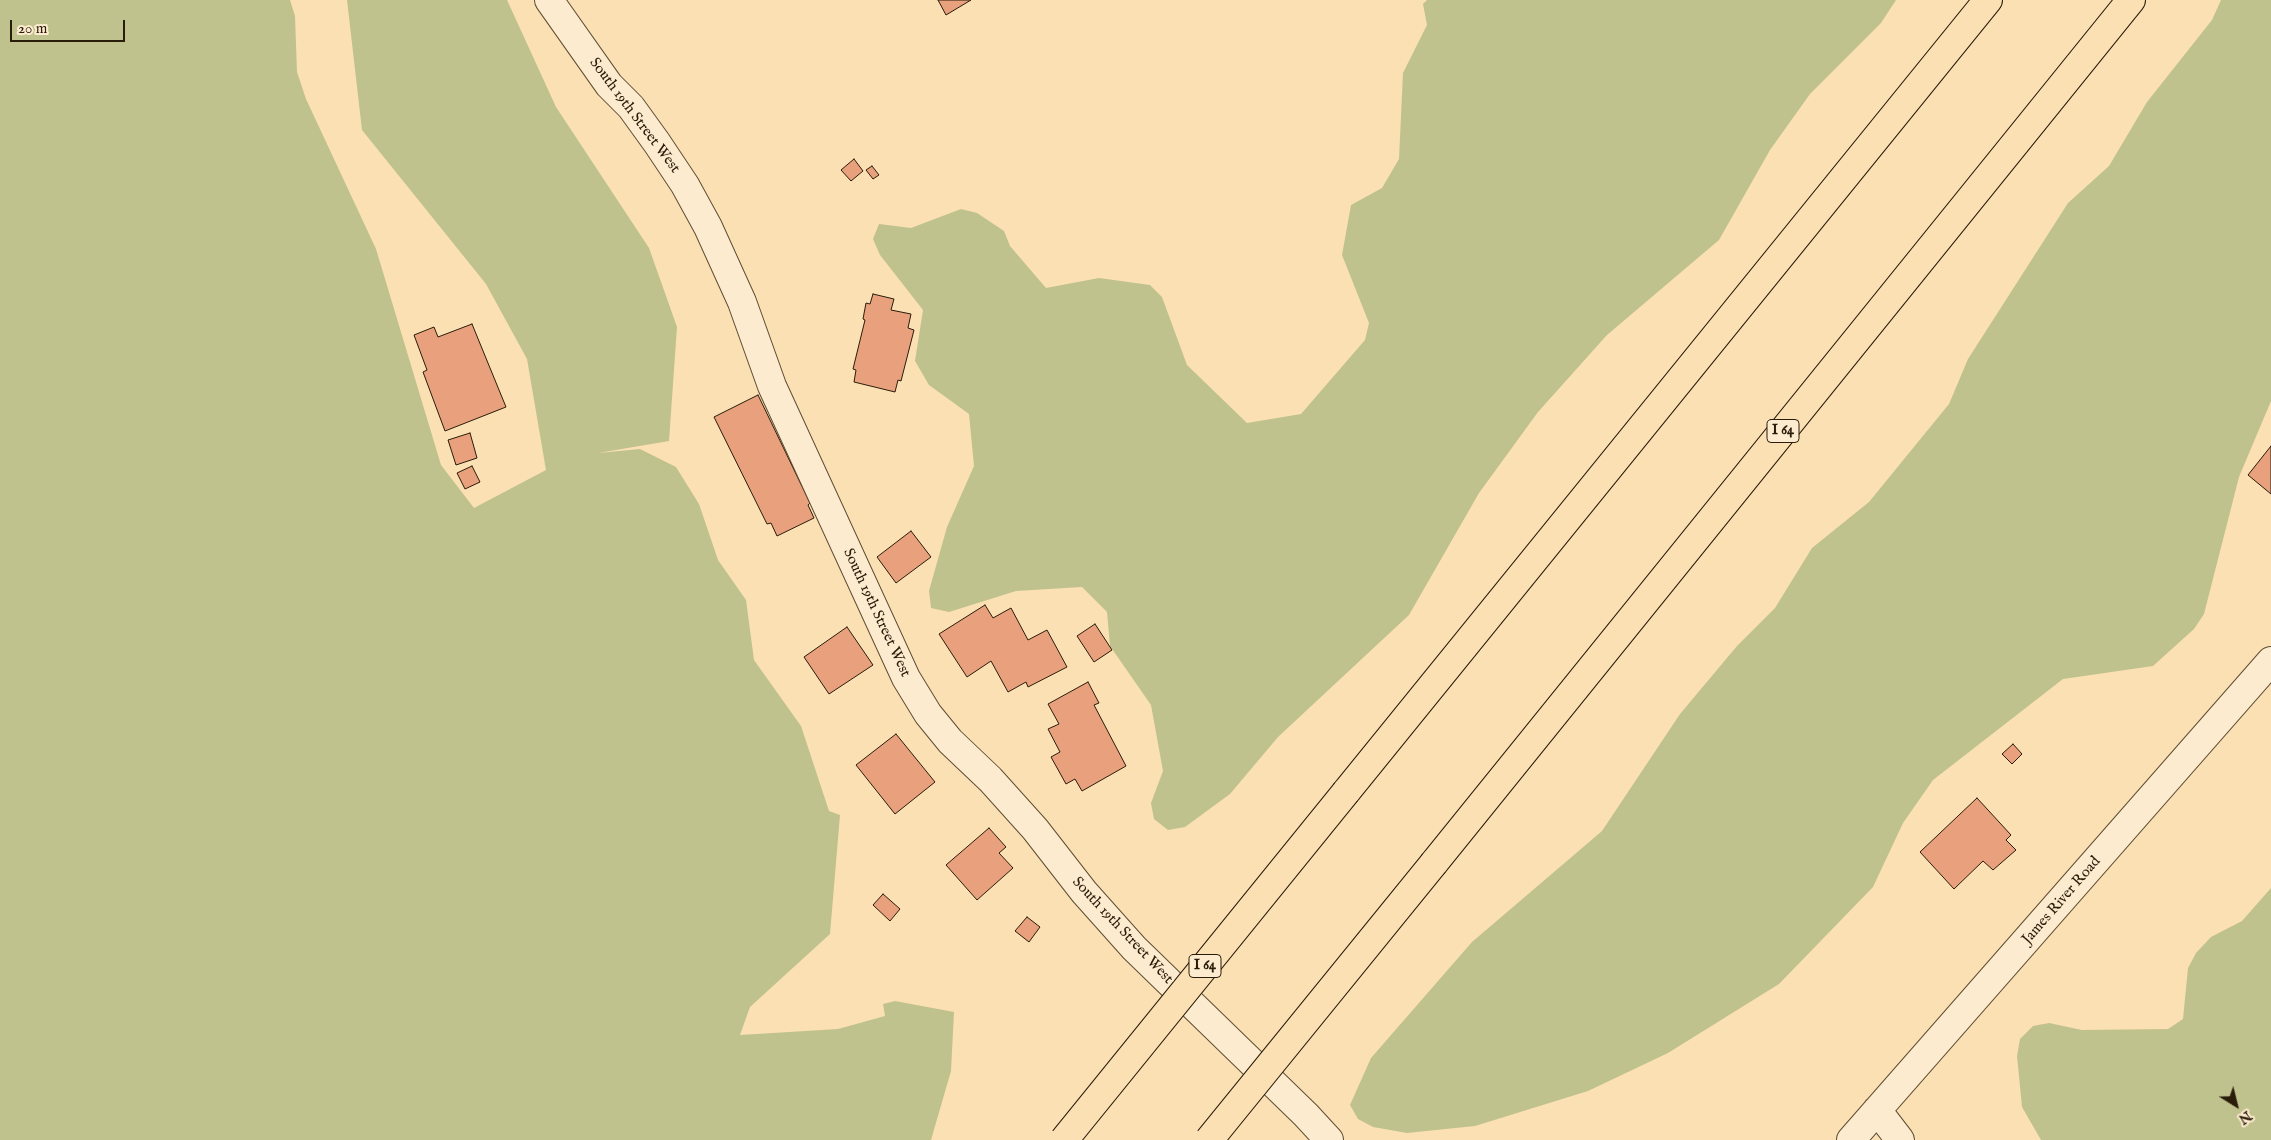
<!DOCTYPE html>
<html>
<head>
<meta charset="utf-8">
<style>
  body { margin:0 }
  #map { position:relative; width:2271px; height:1140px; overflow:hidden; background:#fbe0b3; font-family:"IM FELL English",serif }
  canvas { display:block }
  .north { position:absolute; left:2211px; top:1080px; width:50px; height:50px; -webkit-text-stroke:4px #fcebce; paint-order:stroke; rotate:144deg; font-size:14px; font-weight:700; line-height:20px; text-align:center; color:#291c0a }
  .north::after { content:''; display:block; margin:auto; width:18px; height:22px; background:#291c0a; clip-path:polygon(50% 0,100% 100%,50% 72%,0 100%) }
  .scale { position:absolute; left:10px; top:20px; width:115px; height:22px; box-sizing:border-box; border:2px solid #291c0a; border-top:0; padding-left:6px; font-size:15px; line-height:18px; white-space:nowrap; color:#291c0a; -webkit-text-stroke:4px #fcebce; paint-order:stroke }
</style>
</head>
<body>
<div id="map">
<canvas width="2271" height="1140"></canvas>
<div class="north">N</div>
<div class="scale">20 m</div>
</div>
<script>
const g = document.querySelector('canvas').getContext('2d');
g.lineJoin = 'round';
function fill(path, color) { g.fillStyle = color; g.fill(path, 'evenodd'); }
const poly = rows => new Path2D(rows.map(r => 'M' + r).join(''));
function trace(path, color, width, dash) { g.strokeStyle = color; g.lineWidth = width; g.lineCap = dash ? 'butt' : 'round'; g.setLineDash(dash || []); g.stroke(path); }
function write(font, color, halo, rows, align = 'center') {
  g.font = font + ' "IM FELL English",serif'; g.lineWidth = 4; g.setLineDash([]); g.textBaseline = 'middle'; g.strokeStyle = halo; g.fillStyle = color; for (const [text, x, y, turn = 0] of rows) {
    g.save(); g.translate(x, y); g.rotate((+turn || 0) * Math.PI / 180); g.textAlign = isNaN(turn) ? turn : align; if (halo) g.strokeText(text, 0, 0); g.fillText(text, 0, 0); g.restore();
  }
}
const green = poly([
  [0,0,290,0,295,16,297,72,306,99,376,249,441,465,474,508,546,470,527,359,486,284,362,130,347,0,507,0,556,107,649,248,677,327,669,441,598,453,640,449,676,467,699,504,718,560,746,600,754,660,801,726,829,811,840,815,830,934,750,1007,740,1035,838,1029,885,1016,883,1004,895,1001,954,1012,951,1071,931,1140,0,1140],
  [1427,0,1896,0,1881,23,1810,94,1770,150,1719,240,1607,335,1538,412,1479,493,1409,615,1278,737,1230,794,1185,827,1168,830,1154,819,1151,803,1163,771,1151,705,1110,646,1107,612,1082,587,1016,591,949,612,931,608,929,591,947,527,974,466,969,414,929,385,915,361,923,310,880,255,873,239,879,224,911,228,961,209,977,213,1004,231,1010,246,1046,288,1099,278,1150,285,1162,297,1187,365,1247,423,1301,414,1365,340,1369,323,1342,255,1351,205,1382,188,1399,159,1403,73,1427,25,1423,4],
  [2221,0,2271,0,2271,401,2239,477,2204,614,2194,629,2153,666,2063,679,1933,780,1903,823,1873,887,1779,984,1668,1053,1588,1091,1475,1126,1407,1133,1373,1127,1358,1119,1350,1105,1371,1058,1472,942,1602,831,1680,714,1737,646,1775,608,1812,548,1869,502,1949,404,1968,359,2068,203,2109,166,2147,102,2212,20],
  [2271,888,2271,1140,2041,1140,2022,1107,2017,1056,2020,1039,2033,1026,2049,1023,2082,1030,2168,1029,2183,1019,2188,968,2196,953,2211,937,2242,921]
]);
const building = poly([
  [938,0,971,0,946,15,938,0],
  [854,159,863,171,851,181,841,170,854,159],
  [872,166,879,175,873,179,866,170,872,166],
  [873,294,894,299,891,310,911,314,908,328,914,330,901,381,898,380,895,392,854,382,856,370,853,369,865,320,863,319,866,303,870,304,873,294],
  [472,324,506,407,445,431,423,372,427,370,414,335,434,327,438,337,472,324],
  [758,395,810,503,808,505,814,518,777,536,771,523,767,524,714,417,758,395],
  [470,433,477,458,456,465,448,440,470,433],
  [2271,446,2271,494,2248,475,2271,446],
  [472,466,480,482,465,489,457,473,472,466],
  [911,531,931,557,896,583,877,557,911,531],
  [985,605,993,618,1011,608,1028,640,1047,630,1067,667,1028,687,1026,682,1008,692,991,661,967,677,939,634,985,605],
  [1095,624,1112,650,1094,662,1077,636,1095,624],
  [847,627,873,665,829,694,804,657,847,627],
  [1088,682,1099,703,1094,705,1126,766,1082,791,1075,779,1066,784,1051,757,1060,752,1048,729,1059,724,1048,704,1088,682],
  [896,734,935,782,895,814,856,765,896,734],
  [2013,744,2022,754,2012,764,2002,754,2013,744],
  [1977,798,2011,835,2006,840,2016,850,1993,870,1983,861,1954,889,1920,852,1977,798],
  [989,828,1006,847,999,853,1013,868,977,900,946,865,989,828],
  [883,894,900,909,890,921,873,905,883,894],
  [1027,917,1040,927,1029,942,1015,931,1027,917]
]);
const minor = poly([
  [549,0,609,85,631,107,657,143,685,185,708,227,742,302,772,386,906,678,928,714,950,741,990,779,1035,829,1084,892,1134,948,1306,1115,1329,1140],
  [1877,1110,1900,1140],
  [1851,1140,2271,661]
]);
const highway = poly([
  [1346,792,1988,0],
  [1434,863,2131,0]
]);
const highwayBridge = poly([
  [1064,1140,1346,792],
  [1209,1140,1434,863]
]);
const shields = [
  [1783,431,32],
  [1205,966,32]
];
const shieldNames = [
  ["I 64",1783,431],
  ["I 64",1205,966]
];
const streetNames = [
  ["South 19th Street West",634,116,53],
  ["South 19th Street West",876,613,65],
  ["James River Road",2062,901,-49],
  ["South 19th Street West",1122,931,47]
];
fill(green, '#bfc28c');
fill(building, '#e8a07d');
trace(building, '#291c0a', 1);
trace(minor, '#5e4d34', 30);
trace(highway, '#291c0a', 30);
trace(minor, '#fcebce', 28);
trace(highway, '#fbe0b3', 28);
trace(highwayBridge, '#291c0a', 30, []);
trace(highwayBridge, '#fbe0b3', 28);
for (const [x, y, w] of shields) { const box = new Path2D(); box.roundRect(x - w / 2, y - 11.5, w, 23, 4); g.fillStyle = '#fcebce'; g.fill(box); trace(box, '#291c0a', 1); }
write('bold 14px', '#291c0a', null, shieldNames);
write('15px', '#291c0a', '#fcebce', streetNames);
</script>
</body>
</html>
